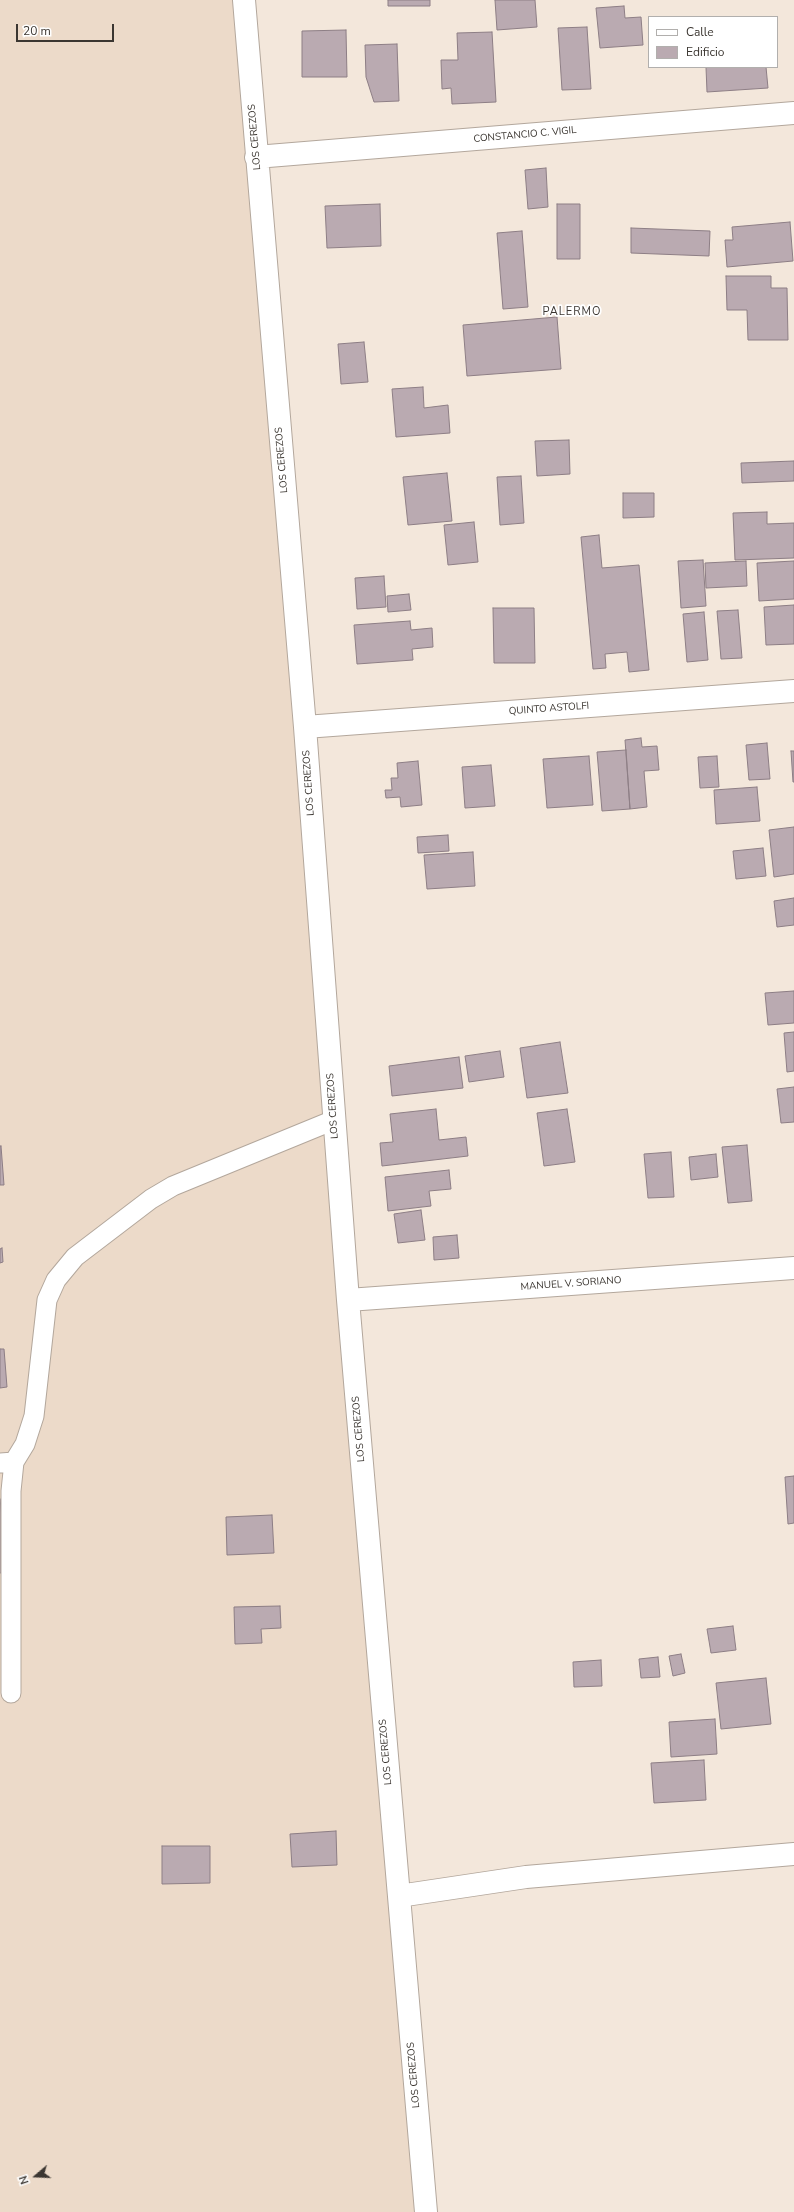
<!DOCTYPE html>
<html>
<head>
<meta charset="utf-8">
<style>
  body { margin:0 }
  #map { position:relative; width:794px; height:2212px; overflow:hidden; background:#f3e7db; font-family:"Nunito Sans",sans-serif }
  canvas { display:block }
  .legend { position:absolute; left:648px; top:16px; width:130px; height:52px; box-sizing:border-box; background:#fff; border:1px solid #b1afad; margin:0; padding:5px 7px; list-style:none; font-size:12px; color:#3b3631 }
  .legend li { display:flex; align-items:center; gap:8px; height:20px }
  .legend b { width:20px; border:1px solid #b1afad }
  .north { position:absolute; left:16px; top:2156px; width:40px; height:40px; -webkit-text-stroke:3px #fff; paint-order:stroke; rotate:251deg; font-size:11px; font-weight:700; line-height:16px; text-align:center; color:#3b3631 }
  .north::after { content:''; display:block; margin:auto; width:14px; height:18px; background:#3b3631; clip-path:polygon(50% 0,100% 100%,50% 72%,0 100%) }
  .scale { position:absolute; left:16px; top:24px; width:98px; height:18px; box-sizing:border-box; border:2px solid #3b3631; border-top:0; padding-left:5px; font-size:12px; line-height:14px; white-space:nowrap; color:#3b3631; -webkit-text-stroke:3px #fff; paint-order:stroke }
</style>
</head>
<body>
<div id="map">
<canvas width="794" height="2212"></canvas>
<ul class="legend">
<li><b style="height:5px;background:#fff"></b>Calle</li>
<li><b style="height:11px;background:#baaab1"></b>Edificio</li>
</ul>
<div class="north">N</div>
<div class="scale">20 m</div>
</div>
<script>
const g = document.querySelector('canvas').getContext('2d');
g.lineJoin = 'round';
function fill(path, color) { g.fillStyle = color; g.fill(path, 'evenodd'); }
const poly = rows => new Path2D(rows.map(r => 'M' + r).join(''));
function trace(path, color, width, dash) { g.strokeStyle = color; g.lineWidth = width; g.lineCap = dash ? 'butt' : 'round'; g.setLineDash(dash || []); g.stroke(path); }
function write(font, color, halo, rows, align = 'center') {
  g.font = font + ' "Nunito Sans",sans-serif'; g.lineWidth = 3.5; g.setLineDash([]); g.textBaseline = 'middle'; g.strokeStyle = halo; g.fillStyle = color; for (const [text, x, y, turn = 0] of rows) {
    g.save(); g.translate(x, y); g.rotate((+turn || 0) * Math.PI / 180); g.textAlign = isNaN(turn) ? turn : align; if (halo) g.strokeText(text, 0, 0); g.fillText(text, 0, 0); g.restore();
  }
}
const built = poly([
  [0,0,244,0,426,2212,0,2212]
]);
const building = poly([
  [388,0,430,0,430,6,388,6,388,0],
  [495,0,535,0,537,27,497,30,495,0],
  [624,6,625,18,641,17,643,45,600,48,596,8,624,6],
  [587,27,591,89,562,90,558,28,587,27],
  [346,30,347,77,302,77,302,31,346,30],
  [492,32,496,102,452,104,451,88,442,89,441,60,458,60,457,33,492,32],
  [397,44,399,101,374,102,366,77,365,45,397,44],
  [706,67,766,67,768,88,707,92,706,67],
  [546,168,548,207,528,209,525,170,546,168],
  [380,204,381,246,327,248,325,206,380,204],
  [557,204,580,204,580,259,557,259,557,204],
  [790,222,793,261,727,267,725,240,733,240,732,227,790,222],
  [631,228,710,231,709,256,631,253,631,228],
  [522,231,528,307,503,309,497,233,522,231],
  [726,276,771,276,771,288,787,288,788,340,748,340,747,310,727,310,726,276],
  [557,317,561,369,467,376,463,325,557,317],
  [364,342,368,382,341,384,338,344,364,342],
  [423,387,424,408,448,405,450,433,396,437,392,389,423,387],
  [569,440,570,474,537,476,535,441,569,440],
  [794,461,794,481,742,483,741,463,794,461],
  [447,473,452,521,408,525,403,477,447,473],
  [521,476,524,523,500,525,497,477,521,476],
  [623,493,654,493,654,517,623,518,623,493],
  [767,512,767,524,794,523,794,558,735,560,733,513,767,512],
  [474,522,478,562,448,565,444,525,474,522],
  [599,535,602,568,639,565,649,670,629,672,627,652,605,654,606,668,593,669,581,537,599,535],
  [703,560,706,606,681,608,678,561,703,560],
  [746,561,747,586,706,588,705,563,746,561],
  [794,561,794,599,759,601,757,563,794,561],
  [384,576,386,607,357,609,355,578,384,576],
  [409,594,411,610,388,612,387,596,409,594],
  [794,605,794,644,766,645,764,607,794,605],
  [493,608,534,608,535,663,494,663,493,608],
  [738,610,742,658,721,659,717,611,738,610],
  [704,612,708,660,687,662,683,614,704,612],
  [410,621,411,630,432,628,433,647,412,649,413,660,357,664,354,625,410,621],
  [641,738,642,747,657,746,659,770,644,771,647,807,630,809,625,740,641,738],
  [767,743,770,779,749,780,746,745,767,743],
  [626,750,630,809,602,811,597,752,626,750],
  [791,751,794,751,794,782,793,782,791,751],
  [589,756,593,805,547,808,543,759,589,756],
  [717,756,719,787,700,788,698,757,717,756],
  [418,761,422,805,401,807,400,797,386,798,385,790,392,790,391,778,398,778,397,763,418,761],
  [491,765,495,806,465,808,462,767,491,765],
  [757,787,760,821,716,824,714,790,757,787],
  [794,827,794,874,774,877,769,830,794,827],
  [448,835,449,851,418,853,417,837,448,835],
  [763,848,766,876,736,879,733,851,763,848],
  [473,852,475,886,427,889,424,855,473,852],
  [794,898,794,925,777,927,774,901,794,898],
  [794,991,794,1023,768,1025,765,993,794,991],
  [794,1032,794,1071,787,1072,784,1033,794,1032],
  [560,1042,568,1093,527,1098,520,1048,560,1042],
  [500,1051,504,1077,469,1082,465,1056,500,1051],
  [459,1057,463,1088,392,1096,389,1066,459,1057],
  [794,1087,794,1122,781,1123,777,1089,794,1087],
  [436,1109,439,1140,466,1137,468,1156,382,1166,380,1143,393,1142,390,1114,436,1109],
  [567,1109,575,1162,544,1166,537,1113,567,1109],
  [747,1145,752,1201,728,1203,722,1147,747,1145],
  [1,1146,4,1185,0,1185,0,1146,1,1146],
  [671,1152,674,1197,648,1198,644,1154,671,1152],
  [716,1154,718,1177,691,1180,689,1157,716,1154],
  [449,1170,451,1189,429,1191,431,1206,388,1211,385,1177,449,1170],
  [421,1210,425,1240,398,1243,394,1214,421,1210],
  [457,1235,459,1258,434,1260,433,1237,457,1235],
  [2,1248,3,1262,0,1263,0,1249,2,1248],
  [0,1349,4,1349,7,1387,0,1388,0,1349],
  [794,1476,794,1523,788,1524,785,1477,794,1476],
  [0,1499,8,1572,0,1573,0,1499],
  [272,1515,274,1553,227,1555,226,1517,272,1515],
  [280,1606,281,1628,261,1629,262,1643,235,1644,234,1607,280,1606],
  [733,1626,736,1650,711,1653,707,1629,733,1626],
  [681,1654,685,1673,673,1676,669,1656,681,1654],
  [658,1657,660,1677,641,1678,639,1659,658,1657],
  [601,1660,602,1686,574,1687,573,1662,601,1660],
  [766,1678,771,1724,721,1729,716,1683,766,1678],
  [715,1719,717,1754,671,1757,669,1722,715,1719],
  [704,1760,706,1800,654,1803,651,1763,704,1760],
  [336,1831,337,1865,292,1867,290,1834,336,1831],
  [162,1846,210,1846,210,1883,162,1884,162,1846]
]);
const service = poly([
  [0,1463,14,1462,25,1444,34,1416,47,1300,56,1280,75,1257,151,1199,173,1186,334,1120],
  [11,1693,11,1491,14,1462]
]);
const minor = poly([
  [244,0,305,727,348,1300,426,2212],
  [256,157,794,113],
  [305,727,794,691],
  [348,1300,794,1268],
  [399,1896,526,1877,794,1854]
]);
const streetNames = [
  ["CONSTANCIO C. VIGIL",525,135,-5],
  ["LOS CEREZOS",255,137,-95],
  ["LOS CEREZOS",282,460,-95],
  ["QUINTO ASTOLFI",549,709,-4],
  ["LOS CEREZOS",309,783,-94],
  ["LOS CEREZOS",333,1106,-94],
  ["MANUEL V. SORIANO",571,1284,-4],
  ["LOS CEREZOS",359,1429,-95],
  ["LOS CEREZOS",386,1752,-95],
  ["LOS CEREZOS",414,2075,-95]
];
const neighbourhoodNames = [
  ["PALERMO",572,312]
];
fill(built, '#ecdac9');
fill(building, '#baaab1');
trace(building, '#8d7e85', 1);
trace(service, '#b3a79c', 21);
trace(minor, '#b3a79c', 24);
trace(service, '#fff', 19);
trace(minor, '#fff', 22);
write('10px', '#3b3631', '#fff', streetNames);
g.letterSpacing = '1px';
write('11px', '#3b3631', '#fff', neighbourhoodNames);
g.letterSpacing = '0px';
</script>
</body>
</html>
